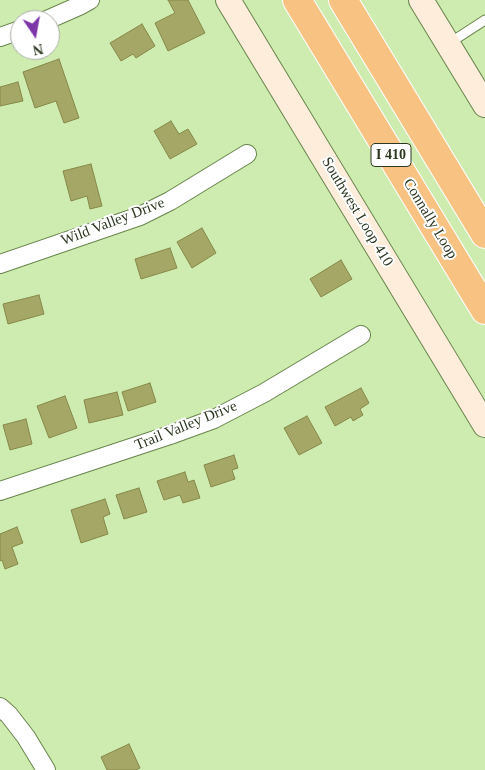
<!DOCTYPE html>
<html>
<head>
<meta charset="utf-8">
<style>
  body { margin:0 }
  #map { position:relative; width:485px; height:770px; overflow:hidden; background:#ceecb0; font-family:"Times New Roman",serif }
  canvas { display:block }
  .north { position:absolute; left:10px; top:10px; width:50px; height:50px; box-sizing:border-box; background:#fff; border:1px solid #abafa6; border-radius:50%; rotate:168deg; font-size:14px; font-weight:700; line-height:20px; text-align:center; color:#2c3820 }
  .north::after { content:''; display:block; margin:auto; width:18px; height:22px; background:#7d36a8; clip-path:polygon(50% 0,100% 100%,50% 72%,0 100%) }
</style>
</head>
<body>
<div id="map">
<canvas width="485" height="770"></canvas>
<div class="north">N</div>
</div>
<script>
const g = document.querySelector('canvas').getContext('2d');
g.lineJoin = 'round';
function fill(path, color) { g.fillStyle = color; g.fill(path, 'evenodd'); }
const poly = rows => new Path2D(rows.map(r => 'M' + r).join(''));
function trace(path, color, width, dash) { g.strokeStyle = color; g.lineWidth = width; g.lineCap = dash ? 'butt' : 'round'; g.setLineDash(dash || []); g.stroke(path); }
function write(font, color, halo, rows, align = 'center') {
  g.font = font + ' "Times New Roman",serif'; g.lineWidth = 4; g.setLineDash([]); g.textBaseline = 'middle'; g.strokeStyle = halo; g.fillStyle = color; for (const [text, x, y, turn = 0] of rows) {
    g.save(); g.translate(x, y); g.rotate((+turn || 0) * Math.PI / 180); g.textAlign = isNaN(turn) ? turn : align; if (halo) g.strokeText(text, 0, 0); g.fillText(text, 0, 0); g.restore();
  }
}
const building = poly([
  [168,0,188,0,205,33,168,51,155,23,175,13,168,0],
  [142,24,155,46,136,58,133,54,121,61,110,43,142,24],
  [59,59,79,118,64,123,56,101,35,108,23,72,59,59],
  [18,82,23,101,0,106,0,87,18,82],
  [171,121,179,134,188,129,197,144,170,159,154,131,171,121],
  [91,164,102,206,90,209,87,196,71,201,63,171,91,164],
  [202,228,216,253,192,268,177,242,202,228],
  [170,248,177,268,141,279,135,259,170,248],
  [341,260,352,279,321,297,310,279,341,260],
  [39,295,44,314,8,324,3,304,39,295],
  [150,383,156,402,128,411,122,392,150,383],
  [361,388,369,403,360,409,363,415,353,421,351,417,335,426,325,407,361,388],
  [117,392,123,415,89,423,84,400,117,392],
  [65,396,77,428,49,438,37,406,65,396],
  [307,416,322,443,299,455,284,428,307,416],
  [26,419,32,444,10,450,3,425,26,419],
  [234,455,238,468,232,470,235,479,211,487,204,465,234,455],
  [185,472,188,482,194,480,200,498,183,503,180,495,164,500,157,481,185,472],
  [139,488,147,512,124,519,116,495,139,488],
  [105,499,110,514,103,517,108,534,81,543,71,510,105,499],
  [17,527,23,543,12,547,18,564,5,569,2,560,0,561,0,534,17,527],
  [129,744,140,768,136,770,107,770,101,757,129,744]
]);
const service = poly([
  [448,44,485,20]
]);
const minor = poly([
  [47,20,81,5,90,0],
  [0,37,20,30],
  [0,264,140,216,170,201,247,154],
  [0,491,170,435,214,419,264,393,361,335],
  [0,707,9,715,26,737,46,770]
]);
const secondary = poly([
  [228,0,485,425],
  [421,0,485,105]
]);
const motorway = poly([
  [297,0,485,310],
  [343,0,485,234]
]);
const shields = [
  [391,155,40]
];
const shieldNames = [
  ["I 410",391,155]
];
const streetNames = [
  ["Southwest Loop 410",357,212,59],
  ["Connally Loop",430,219,59],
  ["Wild Valley Drive",113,222,-21],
  ["Trail Valley Drive",186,426,-22]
];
fill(building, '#a5a767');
trace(building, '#868848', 1);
trace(service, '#69844c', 11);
trace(minor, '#69844c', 20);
trace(secondary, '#69844c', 26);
trace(motorway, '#fff', 30);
trace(service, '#fff', 9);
trace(minor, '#fff', 18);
trace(secondary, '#fdedda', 24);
trace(motorway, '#f8c283', 28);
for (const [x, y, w] of shields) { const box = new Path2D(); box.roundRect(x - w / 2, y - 11.5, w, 23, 4); g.fillStyle = '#fff'; g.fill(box); trace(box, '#2c3820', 1); }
write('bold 14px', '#2c3820', null, shieldNames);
write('15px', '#2c3820', '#fff', streetNames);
</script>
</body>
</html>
